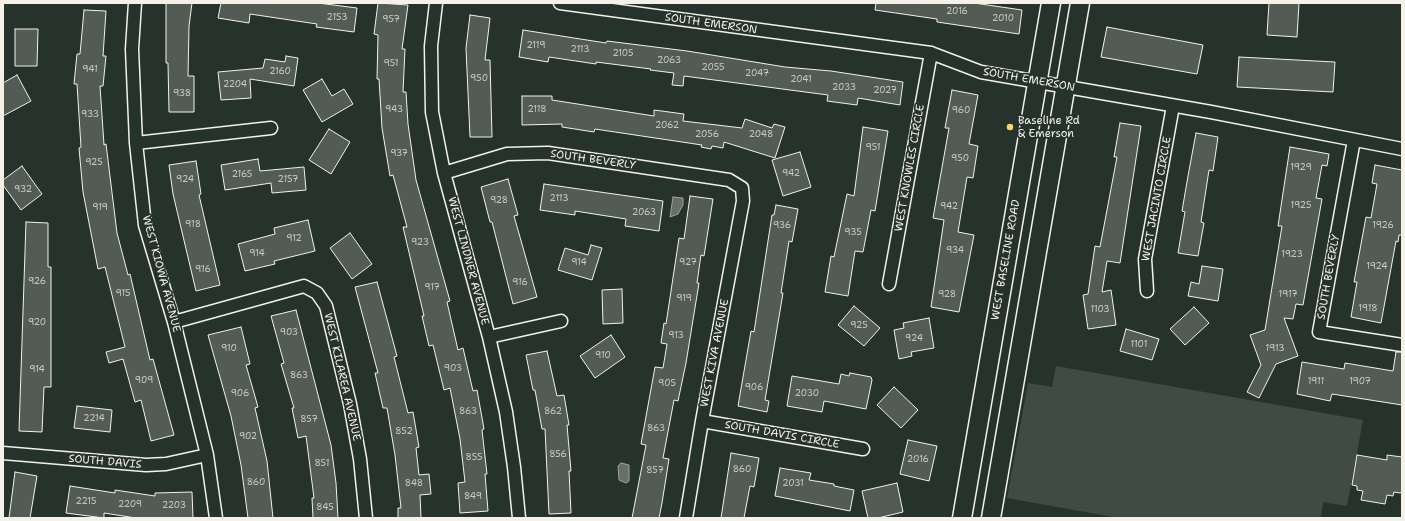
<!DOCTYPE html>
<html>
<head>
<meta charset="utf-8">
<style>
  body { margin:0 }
  #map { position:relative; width:1405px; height:521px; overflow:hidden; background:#26332d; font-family:"Shantell Sans",sans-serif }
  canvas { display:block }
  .frame { position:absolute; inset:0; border:4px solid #f4f1e8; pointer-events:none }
</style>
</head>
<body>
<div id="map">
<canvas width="1405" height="521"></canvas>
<div class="frame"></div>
</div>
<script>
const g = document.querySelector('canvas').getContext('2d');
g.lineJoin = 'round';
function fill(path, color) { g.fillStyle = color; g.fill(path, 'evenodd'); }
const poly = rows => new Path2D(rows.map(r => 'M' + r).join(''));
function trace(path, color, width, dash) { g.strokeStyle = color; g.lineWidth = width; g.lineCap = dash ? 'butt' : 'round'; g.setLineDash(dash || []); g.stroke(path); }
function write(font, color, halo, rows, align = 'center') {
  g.font = font + ' "Shantell Sans",sans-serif'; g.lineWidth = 3.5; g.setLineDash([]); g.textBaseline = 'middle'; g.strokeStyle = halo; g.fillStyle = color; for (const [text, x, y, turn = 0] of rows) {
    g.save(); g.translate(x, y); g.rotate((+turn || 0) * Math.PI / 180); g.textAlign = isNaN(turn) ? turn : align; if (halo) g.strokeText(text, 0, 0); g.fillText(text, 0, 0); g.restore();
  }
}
const green = poly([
  [1056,366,1363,420,1347,506,1323,502,1321,518,1119,518,1007,498,1028,383,1052,387]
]);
const water = poly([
  [673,197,683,198,683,205,678,214,670,217,673,197],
  [621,463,629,465,629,481,626,483,619,480,618,466,621,463]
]);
const building = poly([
  [166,3,192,3,189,26,188,76,194,76,194,112,169,112,168,63,166,63,166,3],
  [221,3,318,3,357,8,354,32,316,27,317,24,250,14,249,23,218,18,221,3],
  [378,3,408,5,402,49,405,49,403,92,406,92,408,124,416,180,450,301,447,302,458,350,463,348,473,391,477,390,484,429,482,430,487,474,485,474,488,511,460,513,458,483,465,482,460,439,450,388,444,390,433,345,429,346,422,316,424,316,403,227,407,227,393,175,390,176,382,128,379,79,377,79,378,35,374,34,378,3],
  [876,3,974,3,1022,10,1019,34,937,22,937,19,875,10,876,3],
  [1269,3,1299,3,1297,37,1267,35,1269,3],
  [84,10,106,11,103,56,106,56,103,86,100,86,104,145,106,144,117,233,128,275,130,274,150,360,153,359,174,435,151,441,141,400,135,402,123,359,109,363,106,352,125,347,105,267,98,269,83,192,79,148,81,147,77,84,74,84,77,54,80,54,84,10],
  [470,15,490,18,485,60,490,60,492,137,470,137,466,48,470,15],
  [1107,27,1203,45,1197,74,1101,57,1107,27],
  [15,29,38,29,37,66,15,66,15,29],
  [523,30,606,43,607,41,687,51,785,67,831,71,903,82,900,105,858,98,857,105,827,101,828,95,684,76,683,86,672,85,674,73,650,70,651,69,596,62,596,64,549,57,548,62,519,57,523,30],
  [286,56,298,58,294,86,250,79,251,98,221,100,218,72,263,68,265,59,285,62,286,56],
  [1239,57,1335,62,1333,92,1237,87,1239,57],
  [17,75,31,101,3,116,3,83,17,75],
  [322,79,332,96,344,89,353,104,322,122,303,90,322,79],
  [952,90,978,95,969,144,978,146,973,178,967,177,958,232,974,235,959,312,931,307,944,220,933,218,949,128,945,128,952,90],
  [522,96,552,96,552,100,654,116,654,110,684,114,683,121,742,128,745,119,772,128,774,124,785,127,775,158,724,142,723,148,712,146,711,149,701,147,702,145,595,129,594,132,562,127,562,124,522,125,522,96],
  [1120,123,1141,126,1120,263,1107,261,1102,292,1111,290,1116,325,1088,329,1083,295,1088,294,1095,246,1100,247,1117,157,1114,157,1120,123],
  [863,127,888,131,875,211,871,210,863,252,855,251,848,296,825,292,831,256,834,257,847,194,854,196,863,127],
  [329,129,350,142,331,174,309,160,329,129],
  [1196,133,1218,137,1213,171,1209,170,1201,222,1204,223,1198,256,1178,253,1185,212,1182,211,1188,176,1196,133],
  [1290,147,1329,154,1327,166,1322,165,1316,198,1322,199,1303,305,1296,304,1293,319,1284,318,1298,356,1276,364,1259,398,1247,392,1261,365,1250,335,1265,330,1282,226,1278,226,1290,147],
  [800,152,811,187,783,196,772,160,800,152],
  [258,159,260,171,304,167,306,190,272,193,271,183,225,190,221,165,258,159],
  [196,161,201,194,199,195,220,285,196,291,173,194,169,165,196,161],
  [1375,165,1402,170,1402,235,1399,235,1398,242,1396,241,1381,323,1351,317,1357,282,1354,282,1366,217,1371,218,1377,184,1372,183,1375,165],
  [22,166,42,194,21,210,3,185,3,180,22,166],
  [508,179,518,215,514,216,537,297,513,304,492,222,490,222,481,187,508,179],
  [544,184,663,201,659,231,625,226,626,219,575,211,575,215,540,210,544,184],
  [690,196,713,199,704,256,701,255,697,283,699,283,686,363,678,401,674,400,663,458,669,459,662,503,659,518,632,518,646,445,641,444,655,367,663,368,667,344,661,343,664,323,666,324,679,238,684,239,690,196],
  [776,205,798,209,792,242,789,241,781,293,783,293,765,400,769,401,767,412,738,406,751,331,754,332,772,215,774,215,776,205],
  [308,220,315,251,274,261,275,264,245,271,238,244,275,234,274,228,308,220],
  [26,222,48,223,48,267,51,267,51,387,44,387,42,432,19,431,26,222],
  [350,233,372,264,352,279,330,248,350,233],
  [591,245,602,248,592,280,558,270,565,248,588,255,591,245],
  [1202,266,1223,269,1218,301,1188,296,1191,282,1199,284,1202,266],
  [377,282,397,356,394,357,408,413,413,412,419,447,416,448,419,475,429,474,431,494,420,495,421,518,398,518,398,508,401,508,395,455,387,408,383,408,375,373,378,373,355,287,377,282],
  [622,289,623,323,603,324,602,290,622,289],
  [854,306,880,328,864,346,838,325,854,306],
  [1194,307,1209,323,1185,345,1170,329,1194,307],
  [296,310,331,445,336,483,338,518,313,518,312,498,314,498,306,436,298,438,292,408,294,408,281,364,284,363,271,316,296,310],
  [929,318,934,348,911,352,912,356,899,359,894,330,904,328,903,323,929,318],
  [241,327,250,364,246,365,258,407,255,408,267,461,273,518,248,518,241,465,231,416,208,335,241,327],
  [1126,329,1159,339,1152,360,1120,351,1126,329],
  [611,335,625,357,595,378,580,356,611,335],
  [547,351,557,396,564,395,569,425,567,425,571,471,569,471,571,513,549,514,545,429,542,429,535,390,533,390,526,355,547,351],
  [1396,352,1402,352,1402,405,1332,394,1330,401,1297,394,1302,362,1344,369,1345,363,1393,371,1396,352],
  [850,373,871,377,872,380,866,409,824,401,822,412,787,406,792,376,839,384,841,374,849,376,850,373],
  [894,387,918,410,901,428,877,405,894,387],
  [77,406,112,410,110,432,74,428,77,406],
  [908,440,937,446,929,481,900,474,908,440],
  [731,453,759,458,754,487,750,486,744,518,721,518,731,453],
  [1357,455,1387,460,1387,455,1402,457,1402,492,1400,493,1394,492,1393,496,1387,495,1385,504,1361,500,1363,491,1357,490,1357,486,1352,485,1357,455],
  [780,468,811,473,809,480,834,484,834,486,854,490,850,511,775,496,780,468],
  [15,472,37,476,30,518,9,518,15,472],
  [897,483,903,512,878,518,868,518,862,491,897,483],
  [70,486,115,493,115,490,155,496,155,493,192,492,193,518,136,518,104,513,104,518,66,513,70,486]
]);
const street = poly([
  [135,3,132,49,136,143,145,225,174,322,207,455,216,518],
  [436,3,431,46,432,112,444,173,489,337,506,412,514,467,519,518],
  [560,3,931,53,981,72,1211,112,1402,149],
  [1354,140,1319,332,1402,345],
  [136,143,271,128],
  [444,173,507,154,548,153,729,180,742,188,743,201,702,421,686,518],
  [889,284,931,53],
  [1147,291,1145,259,1173,106],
  [174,322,304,286,317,293,326,306,350,404,360,459,366,518],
  [489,337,561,321],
  [702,421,863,449],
  [3,453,146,465,166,464,207,455]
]);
const primary = poly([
  [962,518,1051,3],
  [991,518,1080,3]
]);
const markers = [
  [1010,127,4,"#ffd166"]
];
const numberNames = [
  ["2016",957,12],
  ["2153",337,18],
  ["2010",1003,19],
  ["957",391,20],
  ["2119",536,46],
  ["2113",580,50],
  ["2105",623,54],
  ["2063",669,61],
  ["951",391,64],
  ["2055",713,68],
  ["941",90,70],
  ["2160",280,72],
  ["2047",757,74],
  ["950",479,79],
  ["2041",801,80],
  ["2204",235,85],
  ["2033",844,88],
  ["2027",885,91],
  ["938",182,94],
  ["943",394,110],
  ["2118",537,110],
  ["960",961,111],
  ["933",90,115],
  ["2062",667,126],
  ["2056",707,135],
  ["2048",761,135],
  ["951",873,148],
  ["937",399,154],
  ["950",960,159],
  ["925",94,163],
  ["1929",1301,168],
  ["942",791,174],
  ["2165",242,175],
  ["924",185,180],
  ["2157",288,180],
  ["932",23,190],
  ["2113",559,199],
  ["928",499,201],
  ["1925",1301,206],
  ["942",949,207],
  ["919",100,208],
  ["2063",644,213],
  ["918",193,225],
  ["936",782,226],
  ["1926",1383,226],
  ["935",853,233],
  ["912",294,239],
  ["923",420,243],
  ["934",955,251],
  ["914",257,254],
  ["1923",1292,255],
  ["914",579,263],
  ["927",688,263],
  ["1924",1377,267],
  ["916",203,270],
  ["926",37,282],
  ["916",520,283],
  ["917",432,288],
  ["915",123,294],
  ["928",947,295],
  ["1917",1288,295],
  ["919",684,299],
  ["1918",1368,309],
  ["1103",1100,310],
  ["920",37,323],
  ["925",859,326],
  ["903",289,333],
  ["913",676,336],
  ["924",914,339],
  ["1101",1139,345],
  ["910",229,349],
  ["1913",1275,349],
  ["910",603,356],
  ["903",453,369],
  ["914",37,370],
  ["863",299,376],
  ["909",144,381],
  ["1911",1316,382],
  ["1907",1360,382],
  ["905",667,384],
  ["906",754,388],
  ["906",240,394],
  ["2030",807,394],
  ["863",468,412],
  ["862",553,412],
  ["2214",94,419],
  ["857",309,420],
  ["863",656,429],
  ["852",404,432],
  ["902",248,437],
  ["856",558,455],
  ["855",474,458],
  ["2016",918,460],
  ["851",322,464],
  ["860",742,470],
  ["857",655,471],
  ["860",256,483],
  ["848",414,484],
  ["2031",793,484],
  ["849",473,497],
  ["2215",86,502],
  ["2209",130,505],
  ["2203",174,506],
  ["845",325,508]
];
const streetNames = [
  ["SOUTH EMERSON",711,24,8],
  ["SOUTH EMERSON",1029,80,10],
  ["SOUTH BEVERLY",593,160,8],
  ["WEST KNOWLES CIRCLE",910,168,-80],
  ["WEST JACINTO CIRCLE",1157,199,-80],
  ["WEST BASELINE ROAD",1006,260,-80],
  ["WEST LINDNER AVENUE",468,261,75],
  ["WEST KIOWA AVENUE",161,274,75],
  ["SOUTH BEVERLY",1329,277,-80],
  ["WEST KIVA AVENUE",715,353,-79],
  ["WEST KILAREA AVENUE",342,377,77],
  ["SOUTH DAVIS CIRCLE",782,435,10],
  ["SOUTH DAVIS",105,462,5]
];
const poiNames = [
  ["Baseline Rd",1018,121],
  ["& Emerson",1018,134]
];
fill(green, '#414b45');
fill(water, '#676f68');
trace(water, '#9fa39b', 1);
fill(building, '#525c55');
trace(building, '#f4f1e8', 1);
trace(street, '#f4f1e8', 15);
trace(primary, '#f4f1e8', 21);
trace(street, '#26332d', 12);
trace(primary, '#26332d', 18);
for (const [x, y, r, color] of markers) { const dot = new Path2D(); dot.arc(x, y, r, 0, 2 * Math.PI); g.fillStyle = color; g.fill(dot); trace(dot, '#26332d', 1.5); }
write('9px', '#ccccc3', null, numberNames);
write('11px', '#f4f1e8', '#26332d', streetNames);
write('11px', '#f4f1e8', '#26332d', poiNames, 'left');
</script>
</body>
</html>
